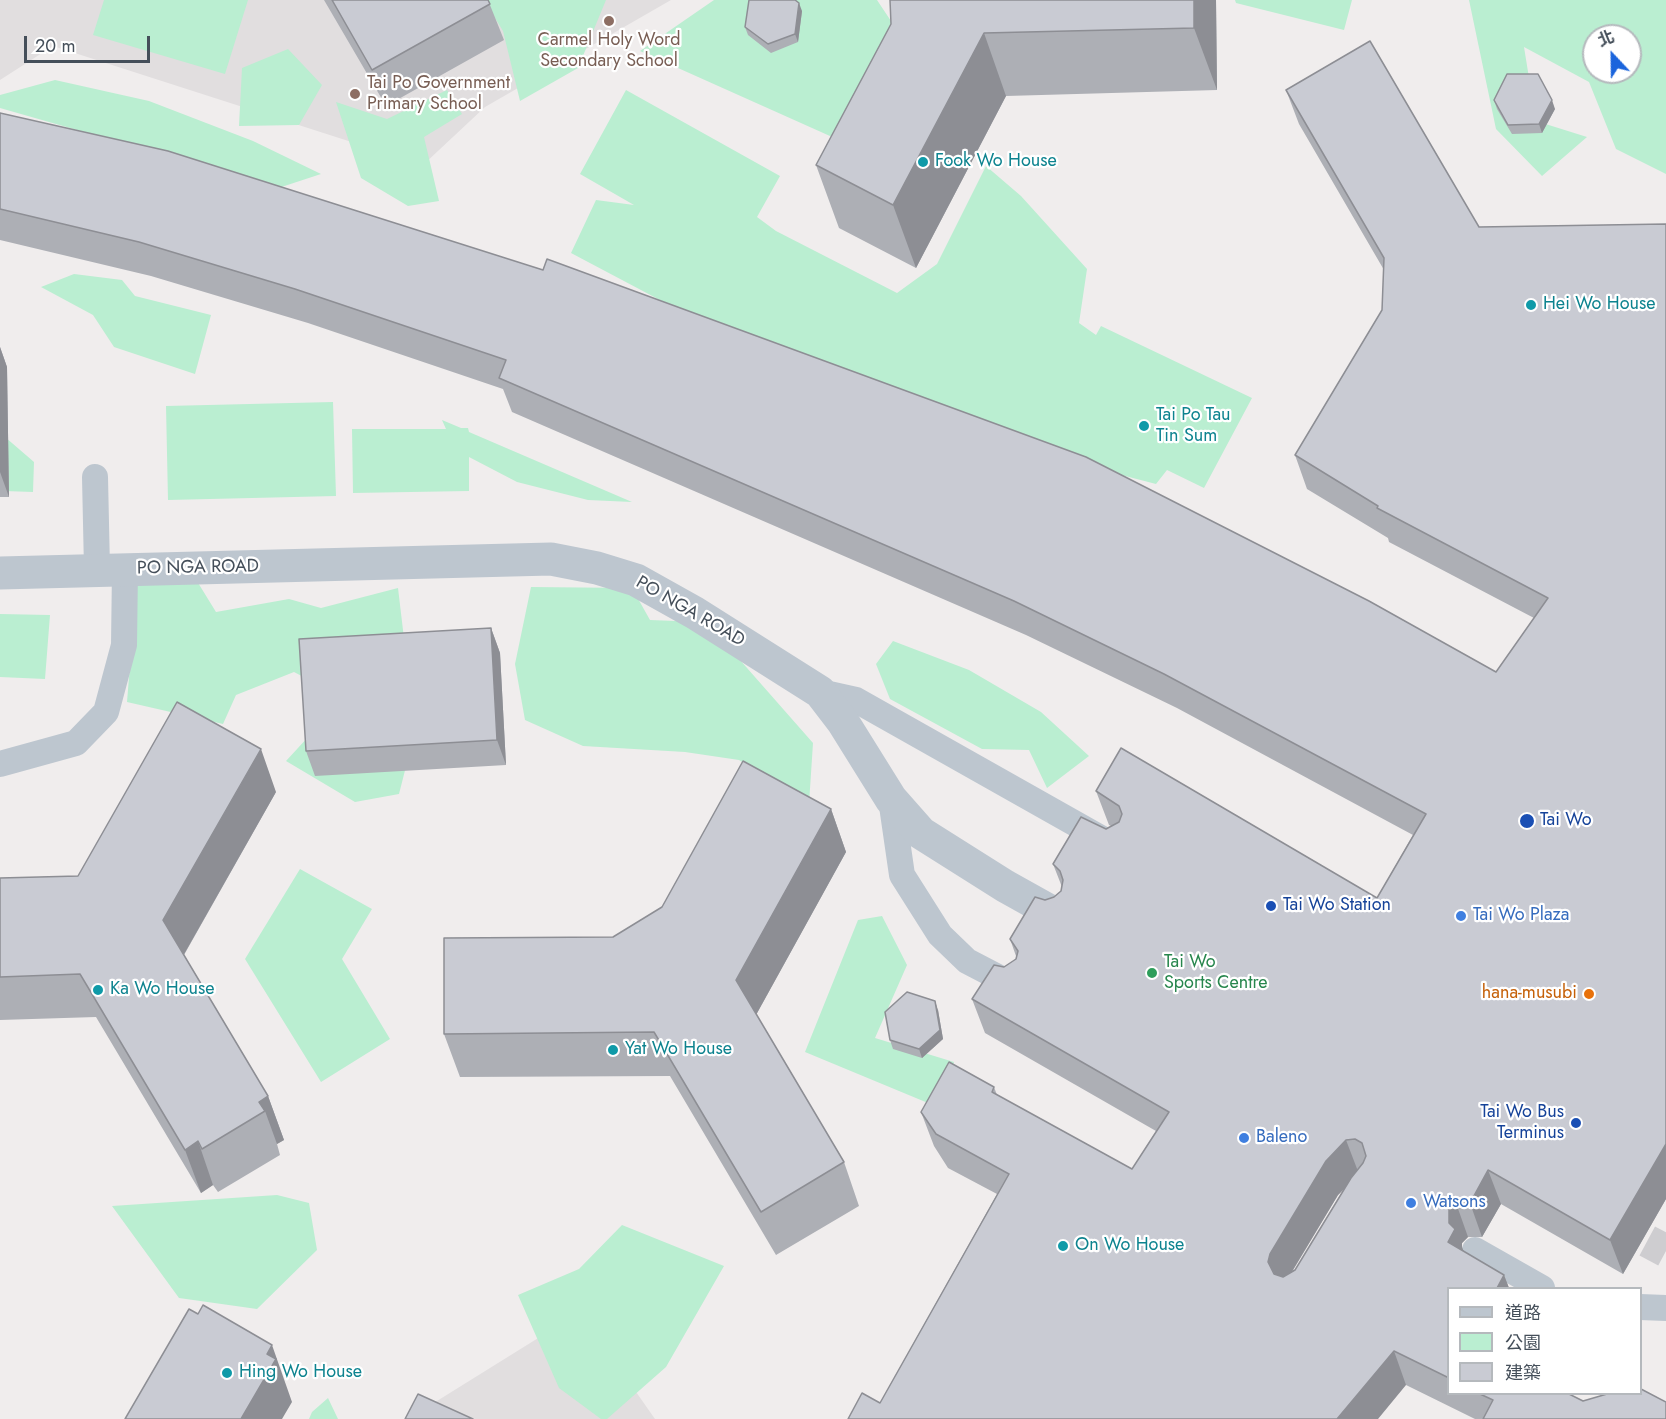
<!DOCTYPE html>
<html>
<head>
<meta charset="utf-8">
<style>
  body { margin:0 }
  #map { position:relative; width:1666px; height:1419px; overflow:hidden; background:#f0eded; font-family:Jost,"Noto Sans TC",sans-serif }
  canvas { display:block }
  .legend { position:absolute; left:1447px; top:1287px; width:195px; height:108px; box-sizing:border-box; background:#fff; border:2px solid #b5b9bd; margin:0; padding:8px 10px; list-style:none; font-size:18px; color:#454f5a }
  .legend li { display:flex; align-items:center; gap:12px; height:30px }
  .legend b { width:30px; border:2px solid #b5b9bd }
  .north { position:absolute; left:1582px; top:24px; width:60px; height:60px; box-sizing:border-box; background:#fff; border:2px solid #b5b9bd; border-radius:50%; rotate:338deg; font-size:16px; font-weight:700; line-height:24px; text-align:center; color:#454f5a }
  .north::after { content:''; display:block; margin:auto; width:21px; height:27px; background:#1a64dc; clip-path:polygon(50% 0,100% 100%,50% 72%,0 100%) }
  .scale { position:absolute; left:24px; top:36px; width:126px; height:27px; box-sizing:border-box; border:3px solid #454f5a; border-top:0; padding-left:8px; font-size:18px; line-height:21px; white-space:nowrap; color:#454f5a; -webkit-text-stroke:4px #fff; paint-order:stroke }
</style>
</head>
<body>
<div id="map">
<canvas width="1666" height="1419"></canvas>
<ul class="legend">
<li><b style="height:8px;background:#bdc6cf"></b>道路</li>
<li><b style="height:16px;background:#baeed1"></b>公園</li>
<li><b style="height:16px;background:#c9cbd3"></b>建築</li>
</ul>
<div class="north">北</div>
<div class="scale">20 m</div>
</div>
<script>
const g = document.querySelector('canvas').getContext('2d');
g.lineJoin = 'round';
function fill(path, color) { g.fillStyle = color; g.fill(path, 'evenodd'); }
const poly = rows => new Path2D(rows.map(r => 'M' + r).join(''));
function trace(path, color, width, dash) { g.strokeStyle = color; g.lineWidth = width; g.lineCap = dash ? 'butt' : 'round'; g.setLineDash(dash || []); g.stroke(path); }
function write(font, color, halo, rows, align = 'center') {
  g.font = font + ' Jost,sans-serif'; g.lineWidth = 4.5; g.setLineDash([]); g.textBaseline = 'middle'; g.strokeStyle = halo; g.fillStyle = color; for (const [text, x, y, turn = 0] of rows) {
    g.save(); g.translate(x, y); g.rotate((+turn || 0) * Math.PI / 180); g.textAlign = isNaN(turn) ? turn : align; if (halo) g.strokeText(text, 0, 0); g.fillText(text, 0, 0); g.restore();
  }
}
const education = poly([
  [0,0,671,0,485,107,423,165,53,46,0,80],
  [580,1312,655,1419,408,1419]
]);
const green = poly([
  [104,0,248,0,225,74,93,35],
  [484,0,606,0,578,68,520,101,503,31],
  [714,0,877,0,909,48,859,149,640,51],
  [1235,0,1352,0,1344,30,1236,3],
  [1469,0,1666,0,1666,174,1616,149,1589,82,1524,47,1536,121,1587,137,1542,176,1496,129],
  [1594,36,1630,36,1630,72,1594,72],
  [288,49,322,85,299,125,239,126,242,68],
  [55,80,149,101,253,141,321,174,251,197,98,136,0,108,0,95],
  [447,90,462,114,424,137,439,201,408,206,361,178,336,102,387,119],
  [626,90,780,176,757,217,776,231,897,293,937,264,986,166,1021,196,1087,269,1079,323,1096,335,1101,326,1252,398,1204,488,1167,470,1156,484,1006,445,726,335,571,253,596,200,634,205,580,174],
  [74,274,122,280,135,296,211,315,195,374,114,347,93,315,41,287],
  [333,402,336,496,168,500,166,406],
  [442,420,461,428,468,428,469,432,632,502,588,500,517,482,469,457,469,491,353,493,352,429,446,429],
  [5,437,34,462,33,492,4,491],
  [184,560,216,612,289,599,321,608,398,588,415,731,399,794,355,802,286,761,344,698,294,672,236,695,223,724,127,702,138,565],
  [531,587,632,588,650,620,702,622,740,660,813,743,809,804,739,760,685,752,583,746,525,720,515,664],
  [0,614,50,615,45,679,0,677],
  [893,641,969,670,1041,712,1089,756,1047,788,1029,750,982,749,890,699,876,664],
  [300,869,372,909,342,959,390,1039,321,1082,245,959],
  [882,916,907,965,875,1038,954,1062,940,1108,805,1052,858,920],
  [277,1195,309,1203,317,1250,257,1309,179,1298,112,1206],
  [622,1225,724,1266,666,1367,607,1419,601,1419,559,1388,518,1295,579,1269],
  [328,1398,338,1419,309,1419,312,1412]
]);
const tertiaryTunnel = poly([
  [1604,1218,1666,1251]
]);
const service = poly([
  [95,477,97,569],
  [820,692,856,700,1106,841],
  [0,764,76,743,106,712,124,645,125,569],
  [891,799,902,875,940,935,967,961,1015,986],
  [1475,1250,1542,1288],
  [1640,1307,1666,1308]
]);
const tertiary = poly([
  [0,573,551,559,597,568,636,580,695,613,820,692,843,722,891,799,921,833,1005,886,1057,915]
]);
const wall = poly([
  [324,0,488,0,504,40,386,106],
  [1216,0,1217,90,1006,96,916,268,839,228,816,165,891,24],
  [802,11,798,42,771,53,748,35,745,27],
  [1286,90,1479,227,1666,224,1666,1199,1623,1274,1501,1204,1482,1237,1468,1237,1462,1243,1462,1247,1463,1251,1504,1275,1509,1288,1449,1288,1449,1394,1569,1394,1583,1401,1666,1419,1475,1419,1406,1385,880,1403,997,1194,948,1168,934,1146,921,1112,994,1087,997,1095,1132,1169,1156,1131,985,1033,972,999,1004,967,1016,959,1016,956,1010,939,1045,900,1054,897,1061,891,1062,887,1053,864,1111,826,1109,825,1096,791,1377,898,1413,835,1177,708,1026,635,512,412,503,389,308,323,151,276,0,240,0,113,1496,672,1534,618,1389,542,1388,538,1307,489,1295,455,1382,310,1384,270,1299,124],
  [1344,1189,1295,1270,1292,1272,1338,1195],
  [1494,100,1555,109,1542,133,1512,134,1497,109],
  [0,347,7,367,9,497,0,497],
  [491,628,500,653,506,765,315,776,306,751],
  [276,792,184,955,268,1096,284,1140,277,1144,280,1155,218,1192,213,1185,201,1193,96,1017,0,1020,0,878,78,876],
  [831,809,846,852,756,1015,844,1162,859,1206,776,1255,670,1076,460,1077,444,1034,613,937],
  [938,1010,943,1039,922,1058,893,1049,890,1040]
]);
const shadedWall = poly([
  [1194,0,1216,0,1217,90,1194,28],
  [799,3,802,11,798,42,795,34],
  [984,33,1006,96,916,268,893,205],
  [1552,100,1555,109,1542,133,1539,124],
  [0,347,7,367,9,497,0,472],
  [491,628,500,653,506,765,497,740],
  [261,749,276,792,179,963,163,920],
  [831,809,846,852,751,1024,736,980],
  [935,1001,938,1010,943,1039,922,1058,919,1049],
  [268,1096,284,1140,277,1144,265,1111,259,1102],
  [1346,1140,1359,1174,1338,1195,1282,1288,1268,1262,1270,1254,1326,1161],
  [198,1141,213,1185,201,1193,185,1150],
  [1666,1144,1666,1199,1623,1274,1610,1240],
  [1488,1170,1501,1204,1482,1237,1470,1203],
  [1456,1203,1468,1237,1462,1243,1462,1247,1468,1263,1448,1242,1449,1223,1449,1209],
  [1504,1275,1509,1288,1497,1288],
  [272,1345,292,1402,282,1419,241,1419,267,1354],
  [1394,1351,1406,1385,1378,1419,1337,1419]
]);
const building = poly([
  [332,0,488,0,490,4,372,70,332,0],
  [749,0,795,0,799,3,795,34,768,44,745,27,749,0],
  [890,0,1194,0,1194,28,984,33,893,205,816,165,891,24,890,0],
  [1370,41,1479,227,1666,224,1666,1144,1610,1240,1488,1170,1470,1203,1456,1203,1449,1209,1449,1223,1455,1229,1448,1242,1504,1275,1497,1288,1449,1288,1449,1378,1394,1351,1337,1419,848,1419,862,1393,880,1403,1009,1174,936,1134,921,1112,949,1062,994,1087,992,1092,1132,1169,1169,1112,972,999,994,965,1004,967,1016,959,1018,951,1010,939,1035,897,1045,900,1054,897,1061,891,1063,880,1060,871,1053,864,1081,817,1106,829,1119,822,1122,814,1119,806,1096,791,1121,748,1377,898,1426,814,1164,674,1014,601,499,378,506,360,295,289,139,242,0,209,0,113,168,151,543,270,547,259,1086,457,1369,601,1496,672,1548,598,1377,508,1378,506,1295,455,1382,310,1384,258,1286,90,1370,41],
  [1355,1139,1362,1143,1366,1156,1363,1163,1351,1178,1295,1270,1283,1277,1274,1274,1268,1262,1270,1254,1326,1161,1346,1140,1355,1139],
  [1507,74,1538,74,1552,100,1539,124,1508,125,1494,100,1507,74],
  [491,628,497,740,306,751,299,639,491,628],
  [177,702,261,749,163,920,268,1096,259,1102,265,1111,202,1149,198,1141,185,1150,80,974,0,977,0,878,78,876,177,702],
  [743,761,831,809,736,980,844,1162,761,1212,654,1032,444,1034,444,938,613,937,662,907,743,761],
  [907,992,935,1001,940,1030,919,1049,890,1040,885,1012,907,992],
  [203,1305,272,1345,267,1354,276,1359,241,1419,125,1419,189,1309,198,1314,203,1305],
  [1641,1389,1666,1402,1666,1419,1483,1419,1493,1400,1480,1394,1569,1394,1583,1401,1607,1394,1641,1394,1641,1389],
  [418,1394,473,1419,405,1419,418,1394]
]);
const markers = [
  [609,21,6,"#8d6e63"],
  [355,94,6,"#8d6e63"],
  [923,162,6,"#0f9aa8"],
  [1531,305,6,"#0f9aa8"],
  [1144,426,6,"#0f9aa8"],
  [1527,821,8,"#1a4fb4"],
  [1271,906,6,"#1a4fb4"],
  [1461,916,6,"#3f7fe0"],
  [1152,973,6,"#2e9e5b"],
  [98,990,6,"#0f9aa8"],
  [1589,994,6,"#e8710a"],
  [613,1050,6,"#0f9aa8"],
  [1576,1123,6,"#1a4fb4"],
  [1244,1138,6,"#3f7fe0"],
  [1411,1203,6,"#3f7fe0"],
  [1063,1246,6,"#0f9aa8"],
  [227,1373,6,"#0f9aa8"]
];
const educationNames = [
  ["Carmel Holy Word",609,41],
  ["Secondary School",609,62],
  ["Tai Po Government",367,84,"left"],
  ["Primary School",367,105,"left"]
];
const cultureNames = [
  ["Fook Wo House",935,162],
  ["Hei Wo House",1543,305],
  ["Tai Po Tau",1156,416],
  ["Tin Sum",1156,437],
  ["Ka Wo House",110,990],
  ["Yat Wo House",625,1050],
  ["On Wo House",1075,1246],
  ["Hing Wo House",239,1373]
];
const streetNames = [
  ["PO NGA ROAD",198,568,-1],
  ["PO NGA ROAD",690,612,30]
];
const transitNames = [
  ["Tai Wo",1540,821],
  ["Tai Wo Station",1283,906],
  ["Tai Wo Bus",1564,1113,"right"],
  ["Terminus",1564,1134,"right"]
];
const shopNames = [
  ["Tai Wo Plaza",1473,916],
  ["Baleno",1256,1138],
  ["Watsons",1423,1203]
];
const leisureNames = [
  ["Tai Wo",1164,963],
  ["Sports Centre",1164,984]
];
const foodNames = [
  ["hana-musubi",1577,994]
];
fill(education, '#e1dedf');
fill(green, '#baeed1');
trace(tertiaryTunnel, '#cecdd0', 33, [33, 16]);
trace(service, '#bdc6cf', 26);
trace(tertiary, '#bdc6cf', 33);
fill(wall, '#adafb5');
fill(shadedWall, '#8d8e94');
fill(building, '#c9cbd3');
trace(building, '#8d8e94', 1.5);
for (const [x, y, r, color] of markers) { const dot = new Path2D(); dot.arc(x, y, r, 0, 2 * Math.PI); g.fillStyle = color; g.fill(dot); trace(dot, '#fff', 2); }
write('18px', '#785e54', '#fff', educationNames);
write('18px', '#0d838f', '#fff', cultureNames, 'left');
write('18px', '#454f5a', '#fff', streetNames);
write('18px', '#164399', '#fff', transitNames, 'left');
write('18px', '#366cbe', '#fff', shopNames, 'left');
write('18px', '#27864d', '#fff', leisureNames, 'left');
write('18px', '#c56008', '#fff', foodNames, 'right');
</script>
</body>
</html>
